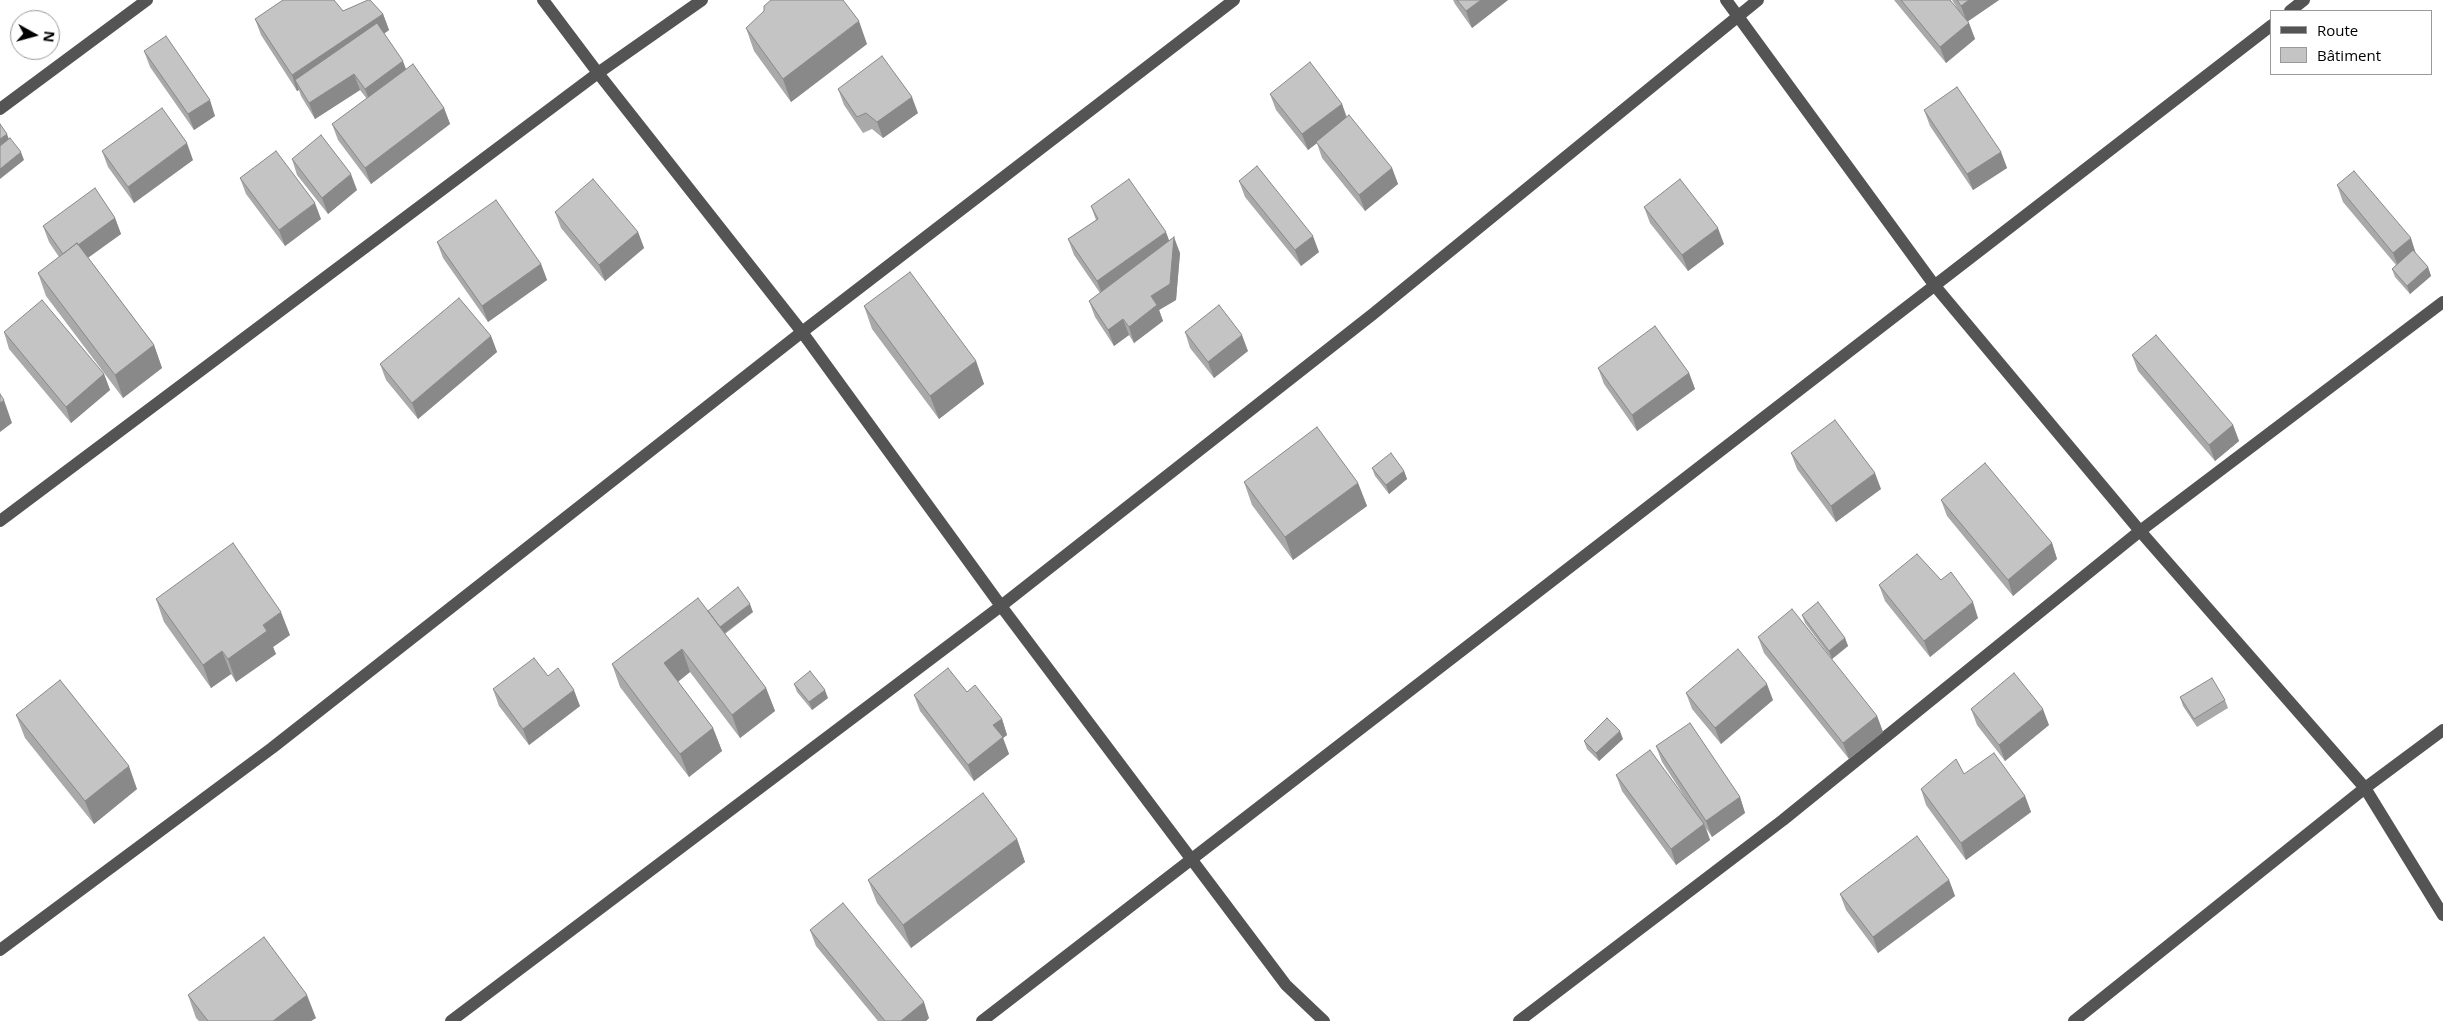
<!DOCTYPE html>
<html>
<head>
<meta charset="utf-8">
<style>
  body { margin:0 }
  #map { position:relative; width:2443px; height:1021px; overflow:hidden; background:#fff; font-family:"Open Sans",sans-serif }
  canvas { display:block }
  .legend { position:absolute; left:2270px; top:10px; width:162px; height:65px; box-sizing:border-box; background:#fff; border:1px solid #999; margin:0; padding:6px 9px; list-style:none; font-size:15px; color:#000 }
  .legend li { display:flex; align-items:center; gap:10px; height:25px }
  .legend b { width:25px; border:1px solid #999 }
  .north { position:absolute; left:10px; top:10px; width:50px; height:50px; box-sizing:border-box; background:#fff; border:1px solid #999; border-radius:50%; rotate:97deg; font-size:14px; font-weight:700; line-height:20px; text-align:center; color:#000 }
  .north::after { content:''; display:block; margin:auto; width:18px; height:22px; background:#000; clip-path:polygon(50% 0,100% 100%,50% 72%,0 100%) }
</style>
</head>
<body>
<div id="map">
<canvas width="2443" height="1021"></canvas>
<ul class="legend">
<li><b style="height:6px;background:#545454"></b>Route</li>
<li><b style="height:14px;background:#c4c4c4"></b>Bâtiment</li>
</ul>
<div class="north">N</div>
</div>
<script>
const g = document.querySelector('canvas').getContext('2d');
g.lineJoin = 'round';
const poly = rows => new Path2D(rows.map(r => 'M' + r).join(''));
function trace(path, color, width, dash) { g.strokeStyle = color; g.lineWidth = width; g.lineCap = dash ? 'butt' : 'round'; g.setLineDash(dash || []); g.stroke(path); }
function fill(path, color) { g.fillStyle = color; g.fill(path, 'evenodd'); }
const minor = poly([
  [543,0,598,73,802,332,1001,606,1286,985,1324,1021],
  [1726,0,1935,286,2140,531,2365,788,2443,915],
  [2290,11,2304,0],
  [0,109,147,0],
  [0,521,598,73,702,0],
  [0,950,272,748,802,332,1234,0],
  [451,1021,1001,606,1373,314,1758,0],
  [982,1021,2272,25],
  [1519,1021,1783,820,2140,531,2443,302],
  [2074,1021,2365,788,2443,730]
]);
const wall = poly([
  [1453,0,1508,0,1472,28,1455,4],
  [1894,0,1950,0,1959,11,1952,0,1999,0,1968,21,1975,39,1946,63],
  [343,11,383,14,389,30,384,34,406,70,444,108,450,124,371,184,338,140,332,124,367,99,360,90,315,119,301,96,299,90,297,91,261,35,255,19],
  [746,28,867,44,791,102,754,51],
  [144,51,215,116,194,130,150,67],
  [838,89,918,113,883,138,872,129,863,133,844,105],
  [1270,94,1342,104,1347,117,1392,168,1398,184,1365,211,1322,158,1317,143,1308,150,1276,110],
  [1924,110,2001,152,2007,168,1973,190,1930,126],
  [102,151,193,160,134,203,108,167],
  [292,159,357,190,328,214,297,175],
  [240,178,321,219,285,246,246,194],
  [1239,181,1319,252,1301,266,1245,197],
  [2337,185,2416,254,2428,267,2431,276,2410,294,2395,277,2392,269,2396,265,2343,202],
  [1091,206,1170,241,1180,253,1176,300,1159,310,1163,321,1134,343,1129,335,1114,346,1095,317,1089,301,1100,293,1074,255,1068,239,1096,220],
  [1644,207,1724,244,1688,271,1650,223],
  [555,212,638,232,644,248,605,281,561,228],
  [115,218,121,234,88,258,154,345,162,368,123,398,46,296,38,273,59,257,49,242,43,226],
  [437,242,541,264,547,280,488,322,443,258],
  [864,306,976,361,984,384,939,419,872,329],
  [4,332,104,374,110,390,71,423,9,349],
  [1185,332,1248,351,1214,378,1190,348],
  [491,336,497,352,418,419,386,380,380,364],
  [2132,355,2233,425,2239,441,2215,461,2138,371],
  [1598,368,1689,373,1695,389,1637,431,1604,384],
  [1791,453,1881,489,1836,522,1797,469],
  [1372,468,1404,471,1407,479,1389,494,1375,476],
  [1244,482,1358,483,1367,506,1293,560,1252,505],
  [1941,500,2052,543,2057,559,2013,596,1947,516],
  [1879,585,1978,618,1930,657,1885,601],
  [156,599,290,635,273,647,276,654,236,682,231,674,211,688,164,622],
  [708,611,753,612,725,634,766,688,775,711,740,738,690,672,678,682,713,728,722,751,689,777,620,687,612,664],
  [1802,615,1845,638,1848,646,1832,659,1805,623],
  [1758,637,1877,716,1883,732,1849,759,1764,653],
  [548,676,580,706,529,745,499,706,493,689],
  [794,684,828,698,812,710,797,692],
  [967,692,1002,719,1007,735,1003,738,1009,754,974,781,920,711,914,695],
  [1686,693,1773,700,1721,744,1692,709],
  [2180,697,2225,700,2228,708,2197,727,2183,706],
  [1971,709,2049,725,2005,761,1977,725],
  [16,715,137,789,94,824,25,738],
  [1623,739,1599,761,1587,749,1584,741],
  [1656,746,1740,797,1745,813,1712,837,1706,828,1710,840,1676,865,1622,791,1616,775,1688,802,1662,762],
  [1964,774,2025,796,2031,812,1966,860,1926,805,1921,789],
  [1017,839,1025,862,911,948,877,903,868,880],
  [1949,880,1955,896,1878,953,1846,910,1840,894],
  [810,930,929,1018,926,1021,878,1021,816,946],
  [188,995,316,1018,311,1021,199,1021,196,1018]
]);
const shadedWall = poly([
  [1481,0,1508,0,1472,28,1466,11],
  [1969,0,1999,0,1967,22,1961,6],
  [383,14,389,30,301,89,295,80,299,90,297,91,292,75],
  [859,21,867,44,791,102,783,79],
  [1969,23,1975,39,1946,63,1940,47],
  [403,61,409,77,371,105,365,89],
  [354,74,360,90,315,119,309,103],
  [912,97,918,113,883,138,877,122],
  [210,100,215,116,194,130,188,114],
  [1342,104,1347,120,1308,150,1302,134],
  [444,108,450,124,371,184,365,168],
  [7,134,10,142,0,149,0,139],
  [187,143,193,160,134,203,128,187],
  [21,152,24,160,0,179,0,169],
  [2001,152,2007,168,1973,190,1967,174],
  [1392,168,1398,184,1365,211,1359,195],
  [351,174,357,190,328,214,322,198],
  [315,203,321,219,285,246,279,230],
  [115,218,121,234,69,271,64,255],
  [1718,228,1724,244,1688,271,1682,255],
  [638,232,644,248,605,281,599,265],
  [1166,232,1172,248,1103,297,1097,281],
  [1313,236,1319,252,1301,266,1295,250],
  [1174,237,1180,253,1176,300,1159,310,1163,321,1134,343,1129,327,1151,296],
  [2411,238,2416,254,2399,269,2393,253],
  [541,264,547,280,488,322,482,306],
  [2428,267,2431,276,2410,294,2407,286],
  [1123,319,1129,335,1114,346,1108,330],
  [1242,335,1248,351,1214,378,1208,362],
  [491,336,497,352,418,419,412,403],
  [154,345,162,368,123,398,115,375],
  [976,361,984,384,939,419,930,396],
  [1689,373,1695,389,1637,431,1632,415],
  [104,374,110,390,71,423,66,407],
  [4,400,12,423,0,432,0,403],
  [2233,425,2239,441,2215,461,2209,445],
  [1404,471,1407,479,1389,494,1386,485],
  [1875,473,1881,489,1836,522,1831,506],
  [1358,483,1367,506,1293,560,1285,537],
  [2052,543,2057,559,2013,596,2008,580],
  [1973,602,1978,618,1930,657,1924,641],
  [750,604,753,612,722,635,719,627],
  [281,612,290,635,273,647,276,654,236,682,228,659,263,625],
  [1845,638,1848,646,1832,659,1829,651],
  [682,649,690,672,672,686,664,663],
  [222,651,231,674,211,688,203,665],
  [1767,684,1773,700,1721,744,1715,728],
  [766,688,775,711,740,738,732,715],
  [574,690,580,706,529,745,523,729],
  [825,690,828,698,812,710,809,702],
  [2043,709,2049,725,2005,761,1999,745],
  [1877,716,1883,732,1849,759,1843,743],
  [1002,719,1007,735,1003,738,1009,754,974,781,968,765,993,725],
  [713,728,722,751,689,777,680,754],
  [1620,731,1623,739,1599,761,1596,753],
  [129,766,137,789,94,824,85,801],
  [2025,796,2031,812,1966,860,1961,843],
  [1740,797,1745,813,1712,837,1706,821],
  [1704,824,1710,840,1676,865,1671,849],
  [1017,839,1025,862,911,948,903,925],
  [1949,880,1955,896,1878,953,1873,937],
  [307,995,316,1018,311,1021,273,1021],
  [924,1002,929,1018,926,1021,901,1021]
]);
const building = poly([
  [283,0,334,0,343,11,368,0,370,0,383,14,292,75,255,19,283,0],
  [771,0,843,0,859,21,783,79,746,28,764,11,764,6,771,0],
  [1457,0,1481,0,1466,11,1457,0],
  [1901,0,1950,0,1969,23,1940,47,1901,0],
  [1957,0,1969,0,1961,6,1957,0],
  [377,23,403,61,365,89,354,74,309,103,295,80,377,23],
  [166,36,210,100,188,114,144,51,166,36],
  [882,56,912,97,877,122,866,113,857,117,838,89,882,56],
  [1310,62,1342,104,1302,134,1270,94,1310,62],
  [413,64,444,108,365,168,332,124,413,64],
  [1957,87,2001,152,1967,174,1924,110,1957,87],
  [162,108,187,143,128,187,102,151,162,108],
  [1349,115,1392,168,1359,195,1316,142,1349,115],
  [0,124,7,134,0,139,0,124],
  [321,135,351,174,322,198,292,159,321,135],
  [10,138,21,152,0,169,0,146,10,138],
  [276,151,315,203,279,230,240,178,276,151],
  [1257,166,1313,236,1295,250,1239,181,1257,166],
  [2354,171,2411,238,2393,253,2337,185,2354,171],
  [593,179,638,232,599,265,555,212,593,179],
  [1129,179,1166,232,1097,281,1068,239,1098,219,1091,206,1129,179],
  [1680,179,1718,228,1682,255,1644,207,1680,179],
  [95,188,115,218,78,245,77,243,63,254,43,226,95,188],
  [496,200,541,264,482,306,437,242,496,200],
  [1174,237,1170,284,1151,296,1157,305,1129,327,1123,319,1108,330,1089,301,1174,237],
  [77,243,154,345,115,375,38,273,77,243],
  [2413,250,2428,267,2407,286,2392,269,2413,250],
  [910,272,976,361,930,396,864,306,910,272],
  [459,298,491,336,412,403,380,364,459,298],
  [42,300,104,374,66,407,4,332,42,300],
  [1219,305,1242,335,1208,362,1185,332,1219,305],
  [1655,326,1689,373,1632,415,1598,368,1655,326],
  [2156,335,2233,425,2209,445,2132,355,2156,335],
  [0,394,4,400,0,403,0,394],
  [1835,420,1875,473,1831,506,1791,453,1835,420],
  [1317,427,1358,483,1285,537,1244,482,1317,427],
  [1391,453,1404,471,1386,485,1372,468,1391,453],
  [1985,463,2052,543,2008,580,1941,500,1985,463],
  [233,543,281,612,263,625,267,631,228,659,222,651,203,665,156,599,233,543],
  [1917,554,1941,580,1951,572,1973,602,1924,641,1879,585,1917,554],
  [738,587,750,604,720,627,708,611,738,587],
  [698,598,766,688,732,715,682,649,664,663,713,728,680,754,612,664,698,598],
  [1818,602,1845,638,1829,651,1802,615,1818,602],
  [1792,609,1877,716,1843,743,1758,637,1792,609],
  [1738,649,1767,684,1715,728,1686,693,1738,649],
  [534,658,548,676,558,668,574,690,523,729,493,689,534,658],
  [948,668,967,692,975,685,1002,719,993,725,1003,737,968,765,914,695,948,668],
  [810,671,825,690,809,702,794,684,810,671],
  [2014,673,2043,709,1999,745,1971,709,2014,673],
  [2212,678,2225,700,2194,719,2180,697,2212,678],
  [60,680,129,766,85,801,16,715,60,680],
  [1607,718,1620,731,1596,753,1584,741,1607,718],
  [1690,723,1740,797,1706,821,1656,746,1690,723],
  [1650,750,1704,824,1671,849,1616,775,1650,750],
  [1994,753,2025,796,1961,843,1921,789,1956,759,1964,774,1994,753],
  [983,793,1017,839,903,925,868,880,983,793],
  [1917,836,1949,880,1873,937,1840,894,1917,836],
  [843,903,924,1002,901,1021,885,1021,810,930,843,903],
  [264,937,307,995,273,1021,208,1021,188,995,264,937]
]);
trace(minor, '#545454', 12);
fill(wall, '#a9a9a9');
fill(shadedWall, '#898989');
fill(building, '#c4c4c4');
trace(building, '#898989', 1);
</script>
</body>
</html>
